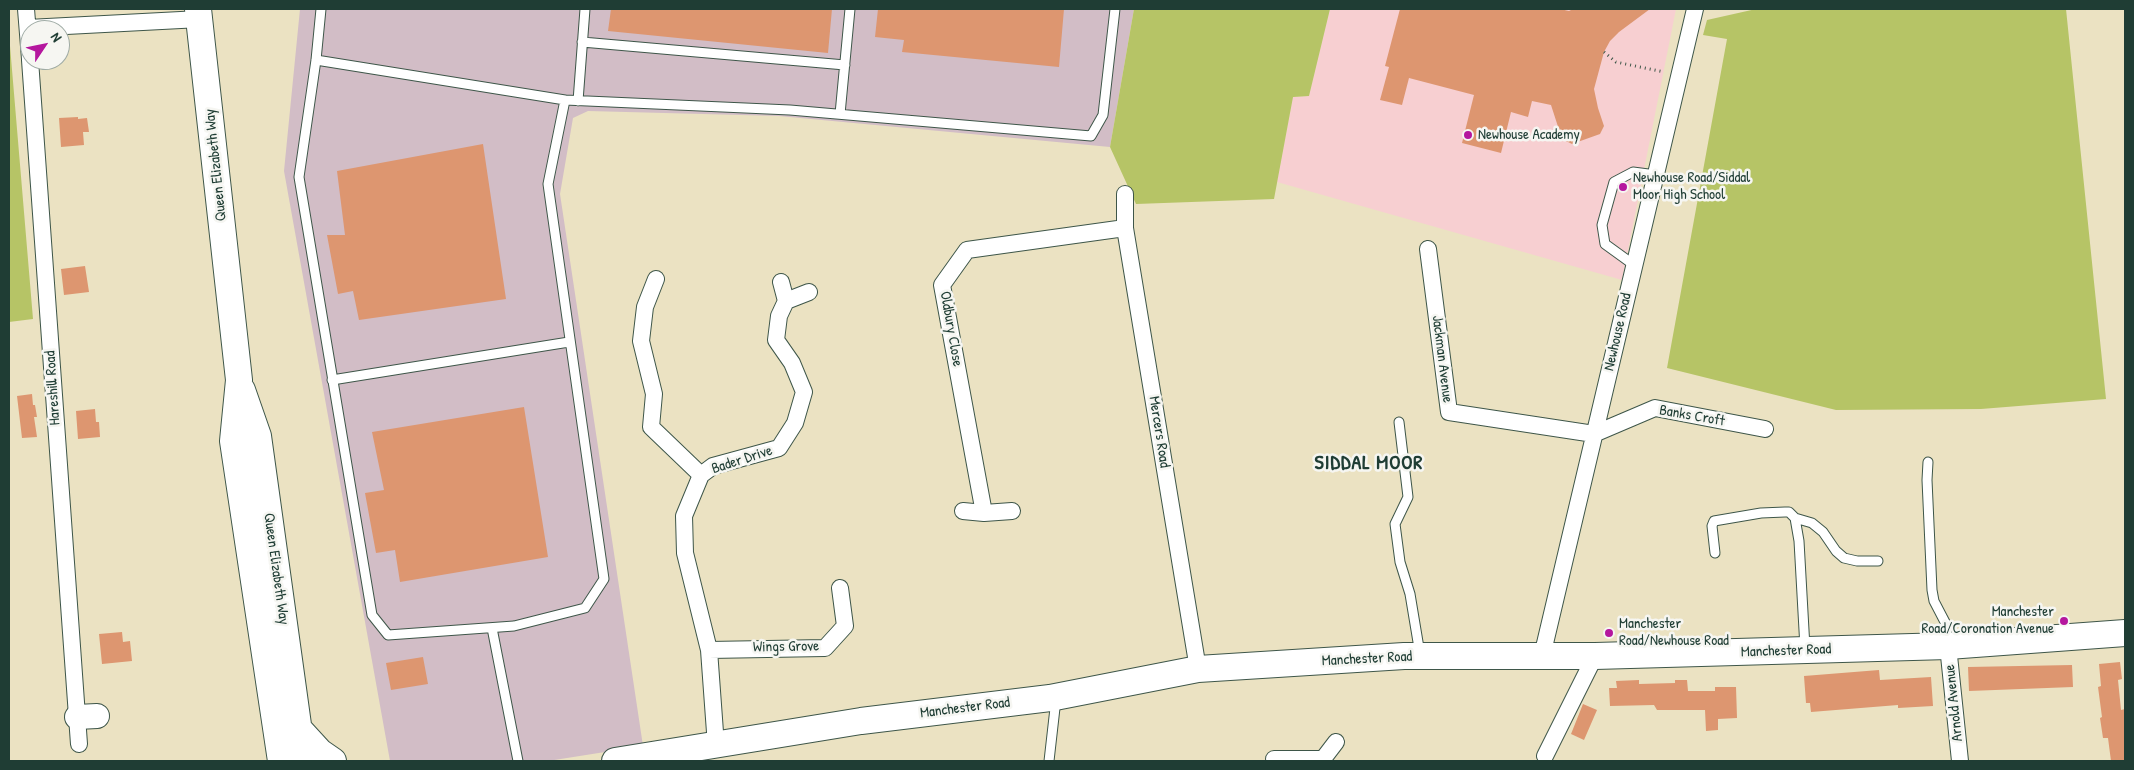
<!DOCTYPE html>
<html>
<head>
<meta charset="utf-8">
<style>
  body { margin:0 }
  #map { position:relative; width:2134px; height:770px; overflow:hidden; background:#ebe2c2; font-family:"Patrick Hand",sans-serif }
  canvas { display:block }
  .frame { position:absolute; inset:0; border:10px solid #1f3d34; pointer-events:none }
  .north { position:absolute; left:20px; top:20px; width:50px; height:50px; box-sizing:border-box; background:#f6f6f2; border:1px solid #a0aca6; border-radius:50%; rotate:56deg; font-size:14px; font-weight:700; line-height:20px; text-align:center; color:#1f3d34 }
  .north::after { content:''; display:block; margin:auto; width:18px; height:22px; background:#b5179e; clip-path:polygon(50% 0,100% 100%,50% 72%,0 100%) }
</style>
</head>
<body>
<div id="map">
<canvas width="2134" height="770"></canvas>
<div class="frame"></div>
<div class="north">N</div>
</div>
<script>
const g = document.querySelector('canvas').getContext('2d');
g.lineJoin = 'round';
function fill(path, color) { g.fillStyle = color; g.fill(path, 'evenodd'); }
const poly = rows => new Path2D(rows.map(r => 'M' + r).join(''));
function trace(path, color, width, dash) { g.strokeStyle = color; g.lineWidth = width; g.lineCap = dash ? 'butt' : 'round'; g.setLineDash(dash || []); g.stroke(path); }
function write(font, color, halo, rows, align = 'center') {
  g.font = font + ' "Patrick Hand",sans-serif'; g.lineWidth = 5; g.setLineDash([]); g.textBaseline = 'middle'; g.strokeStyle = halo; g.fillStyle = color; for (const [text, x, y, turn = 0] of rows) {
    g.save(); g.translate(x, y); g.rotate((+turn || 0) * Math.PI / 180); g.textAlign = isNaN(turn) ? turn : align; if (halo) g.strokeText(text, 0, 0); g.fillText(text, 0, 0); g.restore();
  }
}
const built = poly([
  [1330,9,1676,9,1622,280,1277,182,1293,97,1309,96]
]);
const industrial = poly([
  [300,9,1134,9,1110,147,779,116,588,111,573,118,560,194,643,746,548,761,390,761,284,171]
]);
const green = poly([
  [1134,9,1330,9,1309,96,1293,97,1274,199,1136,204,1110,147],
  [1756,9,2066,9,2106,399,1981,409,1836,410,1667,368,1727,39,1703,35,1707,20],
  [9,34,33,319,9,322]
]);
const building = poly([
  [611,9,832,9,828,53,608,31],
  [878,9,1064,9,1059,67,902,52,904,40,875,37],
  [1400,9,1560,9,1569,11,1573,9,1650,9,1619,32,1610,41,1604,52,1594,89,1598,108,1604,126,1600,134,1572,144,1562,139,1551,105,1532,101,1528,117,1511,112,1501,153,1462,143,1474,95,1409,78,1402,105,1380,100,1389,67,1385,66],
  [78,117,78,119,87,118,89,132,83,132,84,145,61,147,59,118],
  [483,144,506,299,359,320,353,291,338,294,327,235,345,235,337,171],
  [85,266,89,292,64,295,61,269],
  [32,394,33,405,35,405,37,417,34,417,37,437,22,438,17,396],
  [524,407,548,557,400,582,395,550,376,553,365,493,384,490,372,432],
  [95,409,96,422,99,422,100,437,78,439,76,411],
  [122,632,123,642,130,641,132,661,102,664,99,634],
  [423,657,428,684,391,690,386,663],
  [2120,662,2122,679,2118,680,2121,710,2125,709,2125,761,2111,761,2108,738,2103,738,2100,718,2102,717,2098,687,2101,686,2099,664],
  [2072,665,2073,687,1969,691,1968,667],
  [1879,670,1880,680,1931,677,1933,706,1898,708,1898,705,1811,712,1810,703,1806,703,1804,676],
  [1639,680,1639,684,1675,683,1675,680,1687,680,1688,691,1715,691,1715,687,1736,687,1737,718,1718,719,1718,730,1706,731,1705,710,1657,710,1654,705,1610,706,1609,688,1617,688,1616,681],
  [1583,704,1597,710,1584,740,1571,734]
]);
const path = poly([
  [1604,52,1616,62,1664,72]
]);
const lane = poly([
  [321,9,316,60,299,177,372,615,388,635,514,626,585,608,604,579,548,184,565,100],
  [582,42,845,65],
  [316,60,565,100,790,110,1091,136,1103,115,1115,9],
  [578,101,585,9],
  [840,114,850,9],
  [1634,265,1605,244,1602,225,1614,182,1633,172,1656,175],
  [332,380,569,342],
  [1399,422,1408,497,1395,524,1400,562,1410,594,1420,654],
  [1928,462,1927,480,1932,590,1934,601,1946,624,1948,643],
  [1795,518,1812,523,1823,532,1836,551,1844,558,1857,561,1878,561],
  [1715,553,1712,526,1714,521,1761,513,1785,512,1789,512,1795,518,1799,541,1805,648],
  [492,628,518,761],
  [1049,761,1055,708,1054,699]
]);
const street = poly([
  [26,9,30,59],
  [28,28,200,19],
  [30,60,79,744],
  [1125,194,1125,228,1198,669],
  [1428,249,1449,412,1594,434,1655,408,1765,429],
  [656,279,645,307,641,341,654,394,651,427,701,475],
  [781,282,786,301],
  [963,511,984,513,1012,511],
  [984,513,942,285,967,250,1125,228],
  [1948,646,1960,761],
  [709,650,825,648,845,626,840,588],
  [1542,656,1695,9],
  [716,746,709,650,685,553,684,516,701,475,713,466,779,448,795,423,804,392,792,363,776,340,779,316,786,301,809,292],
  [1545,756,1595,656],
  [1274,759,1323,759,1336,742]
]);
const secondary = poly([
  [77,717,97,716]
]);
const primary = poly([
  [198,9,239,380,233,441,281,761],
  [242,390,258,436,303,761],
  [298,728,320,752,333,761],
  [615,761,861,721,1050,698,1198,669,1404,656,1595,656,1948,646,2125,633]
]);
const markers = [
  [1468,135,5,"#b5179e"],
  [1623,187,5,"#b5179e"],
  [2064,621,5,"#b5179e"],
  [1609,633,5,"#b5179e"]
];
const poiNames = [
  ["Newhouse Academy",1478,135],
  ["Newhouse Road/Siddal",1633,178],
  ["Moor High School",1633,195],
  ["Manchester",2054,612,"right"],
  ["Road/Coronation Avenue",2054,629,"right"],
  ["Manchester",1619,624],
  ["Road/Newhouse Road",1619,641]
];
const streetNames = [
  ["Queen Elizabeth Way",216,165,-96],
  ["Oldbury Close",951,329,80],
  ["Newhouse Road",1618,332,-77],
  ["Jackman Avenue",1442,359,83],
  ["Hareshill Road",53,388,-94],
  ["Banks Croft",1692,416,10],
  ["Mercers Road",1159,432,81],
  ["Bader Drive",742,460,-18],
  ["Queen Elizabeth Way",276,569,82],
  ["Wings Grove",786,647,-1],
  ["Manchester Road",1786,651,-2],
  ["Manchester Road",1367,659,-3],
  ["Arnold Avenue",1954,703,-96],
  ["Manchester Road",965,708,-7]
];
const districtNames = [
  ["SIDDAL MOOR",1369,464]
];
fill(built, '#f7cfd1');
fill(industrial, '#d2bdc6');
fill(green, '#b6c466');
fill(building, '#dd9670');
trace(lane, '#3e5649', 11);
trace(street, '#3e5649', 18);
trace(secondary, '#3e5649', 26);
trace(primary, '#3e5649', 28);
trace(path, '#3e5649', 3, [1, 4]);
trace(lane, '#fff', 9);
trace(street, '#fff', 16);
trace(secondary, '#fff', 24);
trace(primary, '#fff', 26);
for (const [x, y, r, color] of markers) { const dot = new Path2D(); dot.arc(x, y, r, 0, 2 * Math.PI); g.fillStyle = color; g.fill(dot); trace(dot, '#f6f6f2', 2); }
write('15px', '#1f3d34', '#f6f6f2', poiNames, 'left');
write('15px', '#1f3d34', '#f6f6f2', streetNames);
g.letterSpacing = '1px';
write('bold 20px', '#1f3d34', '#f6f6f2', districtNames);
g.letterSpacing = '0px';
</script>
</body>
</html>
